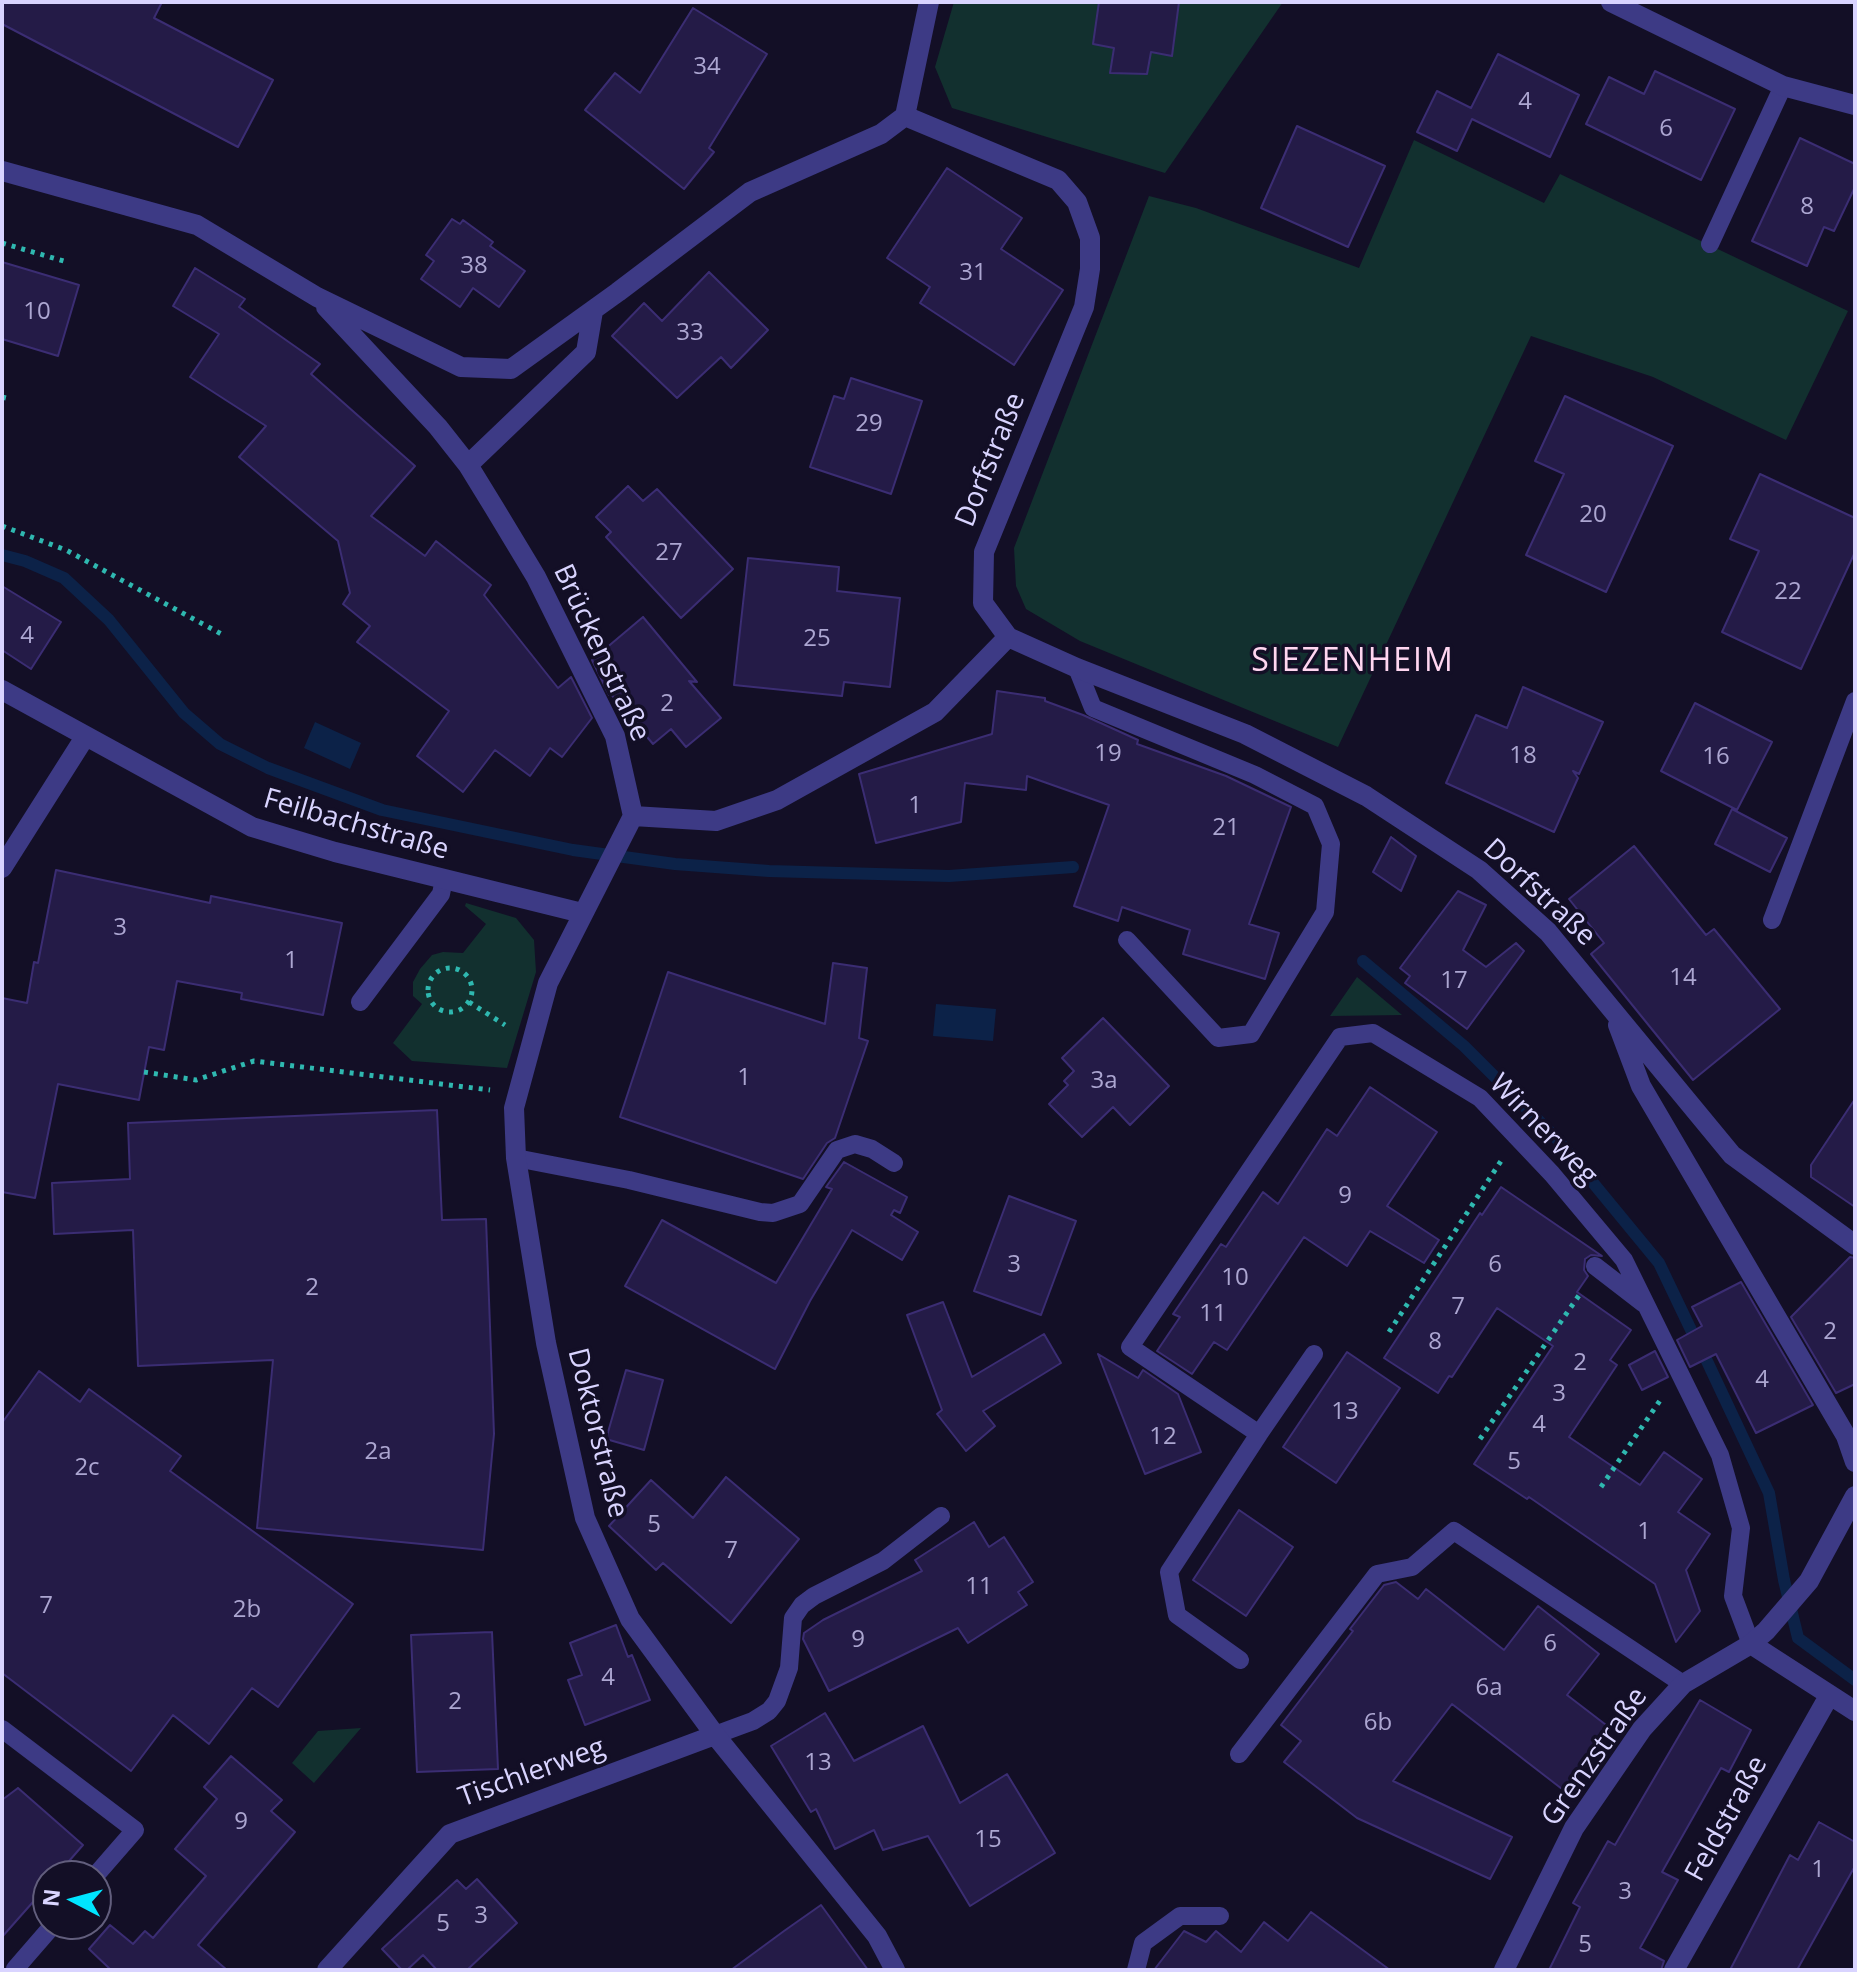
<!DOCTYPE html>
<html>
<head>
<meta charset="utf-8">
<style>
  body { margin:0 }
  #map { position:relative; width:1857px; height:1972px; overflow:hidden; background:#130f26; font-family:"Open Sans",sans-serif }
  canvas { display:block }
  .frame { position:absolute; inset:0; border:4px solid #d9d4ff; pointer-events:none }
  .north { position:absolute; left:32px; top:1860px; width:80px; height:80px; box-sizing:border-box; background:#130f26; border:2px solid #625e7d; border-radius:50%; rotate:276deg; font-size:22px; font-weight:700; line-height:32px; text-align:center; color:#d9d4ff }
  .north::after { content:''; display:block; margin:auto; width:28px; height:36px; background:#00e5ff; clip-path:polygon(50% 0,100% 100%,50% 72%,0 100%) }
</style>
</head>
<body>
<div id="map">
<canvas width="1857" height="1972"></canvas>
<div class="frame"></div>
<div class="north">N</div>
</div>
<script>
const g = document.querySelector('canvas').getContext('2d');
g.lineJoin = 'round';
function fill(path, color) { g.fillStyle = color; g.fill(path, 'evenodd'); }
const poly = rows => new Path2D(rows.map(r => 'M' + r).join(''));
function trace(path, color, width, dash) { g.strokeStyle = color; g.lineWidth = width; g.lineCap = dash ? 'butt' : 'round'; g.setLineDash(dash || []); g.stroke(path); }
function write(font, color, halo, rows, align = 'center') {
  g.font = font + ' "Open Sans",sans-serif'; g.lineWidth = 7; g.setLineDash([]); g.textBaseline = 'middle'; g.strokeStyle = halo; g.fillStyle = color; for (const [text, x, y, turn = 0] of rows) {
    g.save(); g.translate(x, y); g.rotate((+turn || 0) * Math.PI / 180); g.textAlign = isNaN(turn) ? turn : align; if (halo) g.strokeText(text, 0, 0); g.fillText(text, 0, 0); g.restore();
  }
}
const green = poly([
  [954,2,1283,2,1165,173,952,108,935,67],
  [1414,140,1544,203,1560,174,1848,311,1786,440,1653,377,1531,336,1338,747,1080,641,1026,609,1016,586,1014,548,1149,196,1196,208,1359,268],
  [466,903,516,918,534,940,536,972,507,1068,412,1061,393,1043,422,1004,413,996,413,982,420,969,432,955,443,952,463,953,486,924,465,906],
  [1357,977,1402,1015,1330,1016],
  [361,1728,314,1783,292,1763,318,1731]
]);
const water = poly([
  [315,722,361,743,350,769,304,748],
  [936,1004,996,1009,993,1041,933,1036]
]);
const stream = poly([
  [2,555,25,561,64,578,109,620,184,713,220,744,268,768,382,810,573,850,675,864,769,871,949,876,1073,867],
  [1363,961,1464,1046,1557,1139,1659,1263,1692,1332],
  [1706,1359,1769,1493,1784,1580,1798,1638,1855,1680]
]);
const building = poly([
  [2,2,162,2,154,18,273,80,238,147,2,24,2,2],
  [1099,2,1179,2,1172,56,1151,52,1147,74,1110,73,1114,48,1093,44,1099,2],
  [693,8,767,54,709,148,714,152,684,189,585,110,615,73,640,93,693,8],
  [1498,54,1579,95,1550,157,1472,119,1457,151,1417,132,1437,91,1471,108,1498,54],
  [1655,71,1735,109,1701,180,1586,124,1609,77,1644,94,1655,71],
  [1297,126,1385,166,1348,247,1261,208,1297,126],
  [1800,138,1855,164,1855,187,1834,231,1824,227,1807,266,1752,241,1800,138],
  [947,168,1022,218,1001,249,1063,290,1014,365,920,303,930,287,887,258,947,168],
  [452,219,460,224,463,220,493,242,490,246,525,271,499,307,473,288,460,307,421,279,434,261,426,255,452,219],
  [2,262,79,285,58,356,2,339,2,262],
  [195,268,245,299,239,307,320,364,311,374,415,466,371,516,425,556,436,541,491,585,484,595,558,688,571,677,592,718,562,757,550,748,530,776,495,750,463,792,417,756,449,711,357,642,370,626,343,604,350,593,338,541,239,457,266,426,190,377,219,334,173,306,195,268],
  [709,272,768,330,731,368,721,357,677,398,612,336,644,303,662,321,709,272],
  [851,378,922,401,891,494,810,467,834,396,844,399,851,378],
  [1565,396,1673,446,1606,592,1526,555,1564,474,1535,461,1565,396],
  [1760,474,1855,518,1855,552,1801,669,1722,632,1759,551,1730,539,1760,474],
  [628,486,643,501,657,489,733,569,681,618,606,537,611,532,596,517,628,486],
  [748,558,839,567,837,591,900,598,890,687,844,682,842,696,734,685,748,558],
  [2,586,61,622,31,669,2,650,2,586],
  [643,617,697,682,689,681,721,718,686,747,671,729,653,744,610,693,609,695,592,660,643,617],
  [1523,687,1603,722,1579,774,1573,771,1578,778,1554,832,1446,783,1476,715,1507,728,1523,687],
  [997,691,1045,698,1045,701,1083,715,1138,740,1137,744,1226,776,1291,807,1249,924,1279,933,1265,979,1183,954,1190,930,1122,907,1118,921,1074,906,1109,805,1027,776,1026,790,965,783,961,822,876,843,859,774,992,734,997,691],
  [1695,703,1772,742,1737,810,1661,771,1695,703],
  [1732,809,1787,838,1770,872,1715,844,1732,809],
  [1391,837,1416,856,1401,891,1373,872,1391,837],
  [1634,846,1706,935,1714,929,1780,1009,1693,1080,1591,954,1604,943,1569,899,1634,846],
  [56,870,210,903,211,896,342,923,323,1015,241,999,242,993,177,981,164,1050,149,1047,139,1100,58,1084,35,1198,2,1192,2,998,27,1003,34,962,38,963,56,870],
  [1458,891,1486,905,1463,950,1486,967,1516,943,1524,951,1467,1029,1405,983,1410,976,1400,968,1458,891],
  [833,963,867,968,859,1038,868,1041,835,1138,827,1143,803,1179,620,1117,668,972,825,1024,833,963],
  [1103,1018,1169,1086,1130,1125,1113,1107,1082,1137,1049,1104,1068,1085,1064,1081,1074,1071,1062,1058,1103,1018],
  [1370,1087,1437,1132,1387,1206,1439,1240,1424,1263,1370,1231,1347,1266,1304,1237,1227,1350,1214,1342,1192,1374,1157,1351,1180,1317,1173,1314,1221,1244,1226,1247,1263,1192,1278,1204,1327,1129,1337,1136,1370,1087],
  [1855,1099,1855,1207,1811,1177,1811,1165,1855,1099],
  [437,1110,442,1220,486,1219,494,1434,483,1550,257,1528,273,1360,138,1366,133,1230,54,1234,52,1183,130,1179,128,1123,437,1110],
  [844,1162,907,1197,900,1213,894,1210,891,1215,918,1232,902,1260,852,1230,810,1301,775,1369,625,1286,662,1220,776,1283,832,1189,826,1187,844,1162],
  [1501,1187,1602,1256,1591,1255,1585,1259,1584,1270,1588,1276,1577,1292,1631,1330,1610,1360,1617,1365,1569,1437,1640,1485,1664,1452,1702,1479,1678,1512,1710,1534,1686,1570,1700,1611,1676,1642,1655,1584,1529,1497,1527,1499,1474,1464,1553,1346,1497,1308,1452,1377,1449,1376,1438,1393,1384,1358,1480,1213,1482,1215,1501,1187],
  [1009,1196,1076,1221,1041,1315,974,1291,1009,1196],
  [1850,1257,1855,1258,1855,1384,1836,1393,1791,1317,1850,1257],
  [1741,1282,1813,1405,1756,1433,1716,1354,1690,1367,1677,1340,1702,1326,1692,1307,1741,1282],
  [943,1302,972,1377,1044,1334,1061,1363,983,1411,995,1426,966,1451,937,1414,942,1410,907,1315,943,1302],
  [1655,1351,1668,1377,1642,1390,1629,1365,1655,1351],
  [1347,1352,1400,1388,1336,1483,1283,1447,1347,1352],
  [1098,1354,1138,1378,1143,1370,1178,1394,1201,1452,1145,1474,1098,1354],
  [626,1370,663,1380,644,1450,606,1439,626,1370],
  [39,1371,80,1402,89,1389,181,1456,170,1471,353,1604,278,1707,252,1688,209,1744,173,1715,131,1771,2,1673,2,1423,39,1371],
  [726,1477,799,1539,731,1623,663,1563,656,1570,609,1526,651,1480,693,1518,726,1477],
  [1239,1510,1293,1547,1246,1616,1193,1580,1239,1510],
  [974,1522,989,1547,1004,1537,1033,1582,1018,1592,1027,1605,968,1643,958,1628,829,1691,803,1639,804,1633,823,1620,922,1571,915,1560,974,1522],
  [1396,1582,1418,1599,1426,1589,1504,1650,1538,1606,1599,1654,1567,1695,1610,1728,1562,1789,1452,1704,1393,1781,1512,1837,1490,1879,1357,1818,1284,1762,1301,1741,1281,1725,1353,1631,1350,1629,1384,1585,1396,1582],
  [616,1625,628,1657,632,1655,650,1700,585,1725,568,1680,582,1675,570,1643,616,1625],
  [492,1632,498,1769,417,1772,411,1635,492,1632],
  [1700,1700,1751,1730,1729,1772,1721,1768,1662,1872,1678,1880,1640,1948,1664,1961,1661,1970,1549,1970,1580,1907,1573,1903,1608,1841,1615,1845,1700,1700],
  [825,1713,854,1761,923,1726,960,1803,1007,1774,1055,1853,970,1906,928,1836,883,1850,874,1830,835,1849,816,1809,811,1812,771,1746,825,1713],
  [231,1756,282,1800,271,1811,295,1832,198,1945,227,1970,111,1970,89,1949,110,1925,133,1944,145,1931,153,1938,206,1876,175,1849,217,1799,204,1787,231,1756],
  [18,1788,83,1845,56,1876,48,1876,48,1885,2,1937,2,1800,18,1788],
  [1819,1822,1855,1842,1855,1866,1797,1970,1730,1970,1790,1855,1798,1860,1819,1822],
  [477,1879,517,1923,467,1970,437,1970,423,1955,407,1970,402,1970,382,1949,457,1880,466,1889,477,1879],
  [821,1905,868,1970,731,1970,784,1931,821,1905],
  [1311,1912,1390,1970,1154,1970,1184,1931,1206,1942,1216,1931,1241,1952,1264,1922,1288,1941,1311,1912]
]);
const path = poly([
  [2,243,67,262],
  [2,397,10,399],
  [2,526,66,550,225,636],
  '428 990a22 22 0 1 1 44 0a22 22 0 1 1-44 0Z',
  [469,1002,505,1025],
  [144,1072,196,1080,254,1061,490,1090],
  [1389,1332,1501,1161],
  [1480,1439,1582,1291],
  [1601,1487,1661,1399]
]);
const lane = poly([
  [1710,244,1783,86],
  [1077,668,1093,708,1255,775,1315,806,1331,844,1325,912,1251,1034,1218,1038,1127,940],
  [1772,920,1855,701],
  [360,1002,441,894,444,879],
  [516,1158,629,1180,760,1212,773,1213,800,1204,837,1150,855,1144,872,1149,894,1163],
  [1595,1266,1643,1303],
  [1314,1354,1259,1434,1130,1347,1340,1037,1373,1033,1480,1098,1552,1174,1624,1260,1720,1455,1741,1528,1733,1596,1751,1644],
  [1240,1660,1177,1615,1169,1572,1259,1434],
  [2,1729,135,1830,95,1876],
  [715,1735,753,1721,769,1711,777,1701,789,1668,793,1618,802,1605,814,1596,883,1561,941,1516],
  [1239,1754,1377,1574,1412,1567,1454,1531,1683,1684],
  [15,1969,54,1924],
  [1136,1970,1143,1943,1180,1916,1220,1916]
]);
const street = poly([
  [1611,2,1783,86,1855,105],
  [905,116,1058,180,1077,202,1090,238,1090,269,1084,307,984,552,983,603,1008,637,1077,668,1245,734,1366,796,1479,870,1548,932,1732,1155,1855,1245],
  [905,116,929,2],
  [2,171,197,225,317,297,461,367,511,369,618,292,750,192,881,134,905,116],
  [326,307,438,427,468,465,495,509,536,577,615,736,633,816],
  [468,465,586,352,593,311],
  [2,690,252,827,335,852,582,913],
  [633,816,548,983,514,1108,516,1158,546,1343,585,1518,630,1619,715,1735,877,1936,895,1970],
  [633,816,716,821,777,800,935,712,1008,637],
  [2,868,85,737],
  [1618,1025,1641,1086,1846,1436,1855,1462],
  [1751,1644,1855,1711],
  [327,1970,450,1834,715,1735],
  [1504,1970,1574,1828,1642,1729,1683,1684,1751,1644,1766,1631,1809,1581,1855,1496],
  [1674,1970,1829,1696]
]);
const numberNames = [
  ["34",707,67],
  ["4",1525,102],
  ["6",1666,129],
  ["8",1807,207],
  ["38",474,266],
  ["31",973,273],
  ["10",37,312],
  ["33",690,333],
  ["29",869,424],
  ["20",1593,515],
  ["27",669,553],
  ["22",1788,592],
  ["4",27,636],
  ["25",817,639],
  ["2",667,704],
  ["19",1108,754],
  ["18",1523,756],
  ["16",1716,757],
  ["1",915,806],
  ["21",1226,828],
  ["3",120,928],
  ["1",291,961],
  ["14",1683,978],
  ["17",1454,981],
  ["1",744,1078],
  ["3a",1104,1081],
  ["9",1345,1196],
  ["3",1014,1265],
  ["6",1495,1265],
  ["10",1235,1278],
  ["2",312,1288],
  ["7",1458,1307],
  ["11",1213,1314],
  ["2",1830,1332],
  ["8",1435,1342],
  ["2",1580,1363],
  ["4",1762,1380],
  ["3",1559,1394],
  ["13",1345,1412],
  ["4",1539,1425],
  ["12",1163,1437],
  ["2a",378,1452],
  ["5",1514,1462],
  ["2c",87,1468],
  ["5",654,1525],
  ["1",1644,1532],
  ["7",731,1551],
  ["11",979,1587],
  ["7",46,1606],
  ["2b",247,1610],
  ["9",858,1640],
  ["6",1550,1644],
  ["4",608,1678],
  ["6a",1489,1688],
  ["2",455,1702],
  ["6b",1378,1723],
  ["13",818,1763],
  ["9",241,1822],
  ["15",988,1840],
  ["1",1818,1870],
  ["3",1625,1892],
  ["3",481,1916],
  ["5",443,1924],
  ["5",1585,1945]
];
const streetNames = [
  ["Dorfstraße",991,460,-68],
  ["Brückenstraße",601,653,65],
  ["Feilbachstraße",356,825,16],
  ["Dorfstraße",1539,893,43],
  ["Wirnerweg",1543,1130,46],
  ["Doktorstraße",597,1433,76],
  ["Grenzstraße",1595,1757,-55],
  ["Tischlerweg",532,1773,-20],
  ["Feldstraße",1727,1819,-61]
];
const quarterNames = [
  ["SIEZENHEIM",1353,662]
];
fill(green, '#12302f');
fill(water, '#0c2248');
trace(stream, '#0c2248', 12);
fill(building, '#241b47');
trace(building, '#3b2d73', 2);
trace(path, '#2fb8b0', 5, [4, 6]);
trace(lane, '#3d3a85', 18);
trace(street, '#3d3a85', 20);
write('24px', '#aca6d1', null, numberNames);
write('28px', '#d9d4ff', '#130f26', streetNames);
g.letterSpacing = '2px';
write('32px', '#ffd6f0', '#130f26', quarterNames);
g.letterSpacing = '0px';
</script>
</body>
</html>
